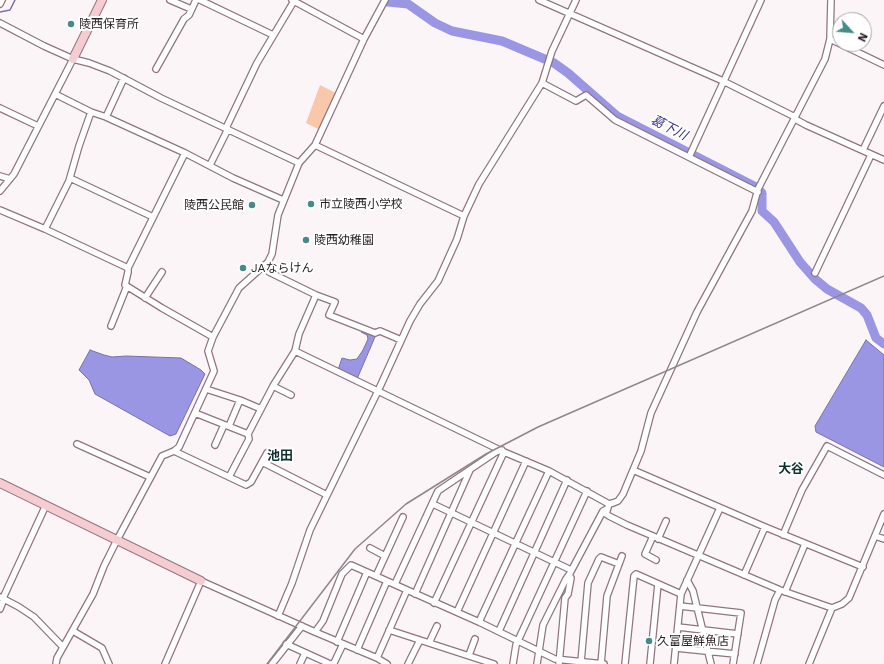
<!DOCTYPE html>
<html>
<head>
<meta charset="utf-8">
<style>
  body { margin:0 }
  #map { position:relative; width:884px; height:664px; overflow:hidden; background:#fcf5f8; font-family:"Work Sans",sans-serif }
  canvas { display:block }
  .north { position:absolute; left:832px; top:12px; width:40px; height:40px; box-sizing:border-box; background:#fff; border:1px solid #a9a5a7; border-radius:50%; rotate:116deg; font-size:11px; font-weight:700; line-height:16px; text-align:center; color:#291e23 }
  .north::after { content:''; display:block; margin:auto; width:14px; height:18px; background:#458c89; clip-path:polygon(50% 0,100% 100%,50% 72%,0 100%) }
</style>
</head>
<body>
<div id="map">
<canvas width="884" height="664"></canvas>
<div class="north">N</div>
</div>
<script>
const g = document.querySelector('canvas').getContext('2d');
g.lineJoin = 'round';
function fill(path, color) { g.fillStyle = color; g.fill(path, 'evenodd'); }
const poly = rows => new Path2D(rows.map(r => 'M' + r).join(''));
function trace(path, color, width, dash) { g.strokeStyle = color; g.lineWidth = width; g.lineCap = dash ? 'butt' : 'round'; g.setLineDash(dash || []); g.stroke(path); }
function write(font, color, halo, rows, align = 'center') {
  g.font = font + ' "Work Sans","Noto Sans JP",sans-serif'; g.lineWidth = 4; g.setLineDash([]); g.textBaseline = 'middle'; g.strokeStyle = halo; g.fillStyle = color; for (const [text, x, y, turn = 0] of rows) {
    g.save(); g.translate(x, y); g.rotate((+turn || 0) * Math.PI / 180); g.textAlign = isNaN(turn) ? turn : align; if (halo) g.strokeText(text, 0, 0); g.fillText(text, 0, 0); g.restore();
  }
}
const green = poly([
  [320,85,336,93,320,130,306,123]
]);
const water = poly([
  [362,331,373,335,375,337,357,379,338,370,342,358,350,360,357,359,363,350,368,339,367,335,361,332,362,331],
  [866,340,884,355,884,467,816,432,815,426,866,340],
  [90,350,104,355,112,357,126,356,181,358,201,370,205,374,176,434,170,436,95,394,89,380,79,370,90,350]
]);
const stream = poly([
  [0,12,10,10,15,0]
]);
const river = poly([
  [386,0,388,2,408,4,435,23,452,31,502,41,554,63,568,73,617,116,756,187,762,193,762,211,774,222,800,262,815,279,827,289,861,308,867,315,876,338,884,344]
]);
const street = poly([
  [170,0,191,9],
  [200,0,273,35],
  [292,0,364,39],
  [539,0,723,81,795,117],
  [0,4,2,0],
  [0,23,44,46,73,59,89,63,110,71,161,98,299,163],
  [830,39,884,65],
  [156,69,184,19,189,15,196,0],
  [542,83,576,101,586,95,615,120,758,192],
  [55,94,91,112,106,117,185,153,233,178,283,200],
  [0,108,38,126],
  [106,117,124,78],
  [795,119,806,125,884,160],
  [226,128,257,63,294,1],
  [315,145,464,216],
  [863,150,884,106],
  [185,153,128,268,128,272,125,285,162,308,213,337],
  [689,157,761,0],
  [210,165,228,129],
  [0,176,10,179],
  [70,178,153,217],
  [0,191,14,174,73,59],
  [0,210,45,229,128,268],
  [45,229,69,181,79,146,91,112],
  [815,273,871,155],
  [316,295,335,302,329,315,375,333,380,331,401,340],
  [145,298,162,272],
  [111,326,127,286],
  [295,351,504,452,549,471,609,504,613,503,618,501,623,494,641,451,651,413,697,312,752,211,758,189,825,59,830,39,831,0],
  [273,386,291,395],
  [206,389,240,400,261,409],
  [195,413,248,434],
  [229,426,240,400],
  [77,444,150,477],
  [215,445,224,425],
  [174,451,246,485,251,482,267,453],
  [262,462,327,495],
  [633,470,765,527,863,567],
  [229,477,240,456,249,439,248,434,273,386,295,351,299,334,316,295,269,272,264,266],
  [433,504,571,570],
  [609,504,606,514,609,516,627,525,780,590,832,608,842,604,849,598,884,514],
  [783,535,802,490,827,446,884,475],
  [653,536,645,554,656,560],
  [875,536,884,539],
  [658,539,666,521],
  [370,548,385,556],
  [619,564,622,556],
  [744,575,765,527],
  [376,576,403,517],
  [687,580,693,591,711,664],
  [395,584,438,491,496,452,502,450],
  [785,592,805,544],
  [415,594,470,470],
  [0,597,19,607,34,617,63,647],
  [3,598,46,505],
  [434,603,504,452],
  [680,606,741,613,733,664],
  [0,609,4,599],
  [457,612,526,461],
  [278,616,292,583,310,530,378,391,410,321,420,304,438,281,457,239,464,216,479,184,542,83,552,51,576,0],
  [479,622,549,471],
  [678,627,738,634],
  [389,630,494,664],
  [73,631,102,648,109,664],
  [499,631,567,480],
  [315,632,323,621,342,574,351,565,479,622,555,659,604,664],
  [337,642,367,572],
  [429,643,437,626],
  [286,644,330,664],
  [676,648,735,654],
  [357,650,387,581],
  [469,655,475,639],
  [377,658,407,590],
  [581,662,588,583,599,559,601,557,619,564,607,596,601,664],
  [56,664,57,658,93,594,104,566,117,540,162,456,174,451,179,447,214,371,208,351,213,337,239,288,268,262,272,254,278,215,299,163,315,145,364,39,385,0],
  [165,664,201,581,315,632,377,658,387,664],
  [272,664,302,626],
  [300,664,305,653],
  [331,664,334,663,343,644],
  [408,664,420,640],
  [513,664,516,645,587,491],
  [537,664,543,625,566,579,569,575,603,511,607,509],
  [559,664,565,598,568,594,571,578,569,575],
  [625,664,634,576,636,574,681,594],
  [650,664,658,584],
  [674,664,681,594,720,508],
  [757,664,775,600,780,590],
  [809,664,832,608]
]);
const secondary = poly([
  [73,59,102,0],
  [0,483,201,581]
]);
const rail = poly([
  [267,664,355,549,406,504,486,454,538,427,884,276]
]);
const markers = [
  [71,24,4,"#458c89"],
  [311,204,4,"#458c89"],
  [252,205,4,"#458c89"],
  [306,240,4,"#458c89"],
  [243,268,4,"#458c89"],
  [649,641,4,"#458c89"]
];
const poiNames = [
  ["陵西保育所",79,24],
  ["市立陵西小学校",319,204],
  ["陵西公民館",244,205,"right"],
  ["陵西幼稚園",314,240],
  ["JAならけん",251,268],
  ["久富屋鮮魚店",657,641]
];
const waterNames = [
  ["葛下川",669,128,27]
];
const neighbourhoodNames = [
  ["池田",280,456],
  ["大谷",791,469]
];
fill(green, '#f9c7a9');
fill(water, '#9a96e3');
trace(water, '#7872a9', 1);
trace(stream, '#7872a9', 1.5);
trace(river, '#9a96e3', 9);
trace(street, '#907481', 8);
trace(secondary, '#907481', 10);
trace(street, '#fff', 5.5);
trace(secondary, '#f5cccf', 8);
trace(rail, '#8f868a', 1.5);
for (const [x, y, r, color] of markers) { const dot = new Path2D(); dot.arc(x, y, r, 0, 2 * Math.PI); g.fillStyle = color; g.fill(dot); trace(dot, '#fff', 1.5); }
write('12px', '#291e23', '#fff', poiNames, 'left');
write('italic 13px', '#3e2e88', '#fff', waterNames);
write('bold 13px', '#0e3130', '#fff', neighbourhoodNames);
</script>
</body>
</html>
